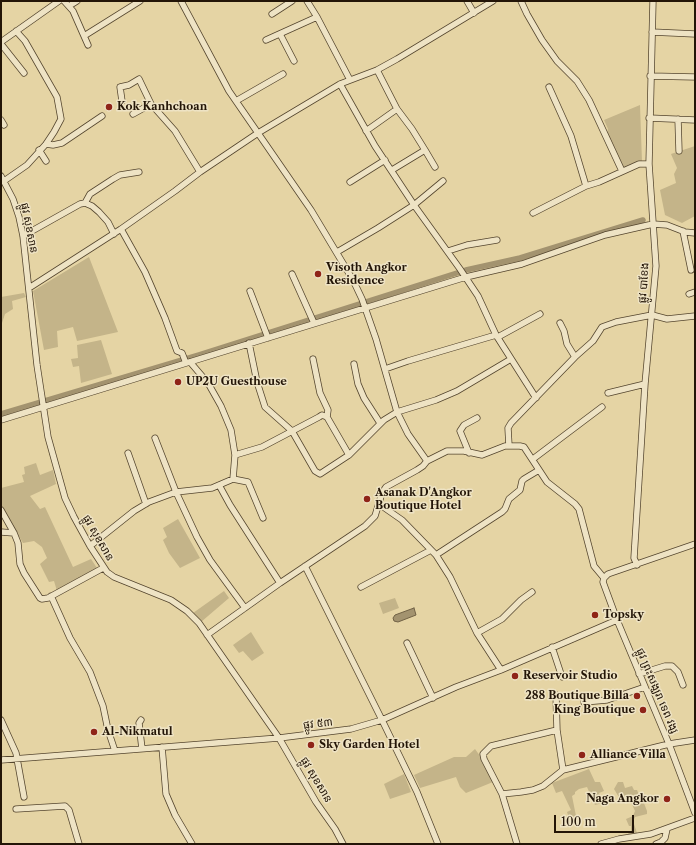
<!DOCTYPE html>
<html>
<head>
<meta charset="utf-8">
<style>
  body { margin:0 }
  #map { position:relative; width:696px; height:845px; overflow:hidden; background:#e5d4a4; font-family:"Libre Caslon Text",serif }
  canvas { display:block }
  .frame { position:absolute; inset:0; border:2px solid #231507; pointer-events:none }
  .scale { position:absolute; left:554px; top:815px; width:80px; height:18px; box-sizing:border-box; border:2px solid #231507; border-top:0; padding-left:5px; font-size:12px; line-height:14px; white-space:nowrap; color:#231507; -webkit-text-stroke:3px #eee3c4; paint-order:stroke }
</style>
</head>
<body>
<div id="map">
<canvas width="696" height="845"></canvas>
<div class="frame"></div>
<div class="scale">100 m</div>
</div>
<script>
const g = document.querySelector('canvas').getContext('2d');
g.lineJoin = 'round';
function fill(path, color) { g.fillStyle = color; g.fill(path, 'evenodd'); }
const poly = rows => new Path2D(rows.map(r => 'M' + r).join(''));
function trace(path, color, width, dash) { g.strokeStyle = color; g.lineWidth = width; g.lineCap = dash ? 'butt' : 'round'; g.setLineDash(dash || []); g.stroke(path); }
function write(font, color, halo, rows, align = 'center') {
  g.font = font + ' "Libre Caslon Text","Noto Sans Khmer",serif'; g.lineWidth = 3; g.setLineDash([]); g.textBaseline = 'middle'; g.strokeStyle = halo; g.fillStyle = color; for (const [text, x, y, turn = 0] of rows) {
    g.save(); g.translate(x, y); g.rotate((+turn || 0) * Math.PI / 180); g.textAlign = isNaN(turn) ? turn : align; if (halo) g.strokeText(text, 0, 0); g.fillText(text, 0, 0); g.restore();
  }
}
const green = poly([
  [640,105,642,162,623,169,607,134,608,129,604,120],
  [695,146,695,216,682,223,665,215,660,190,676,183,674,174,677,168,671,154],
  [89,257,118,332,77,341,73,327,57,331,58,347,44,350,33,291],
  [24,293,26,297,12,301,13,309,5,314,1,326,1,297],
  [101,340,112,374,81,383,79,366,73,367,71,359,78,358,77,345],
  [36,463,40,475,53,470,56,484,30,496,40,509,45,507,73,567,91,559,99,571,57,591,54,581,49,582,40,564,47,558,42,547,34,541,23,543,1,507,1,488,24,482,22,475,25,474,24,467],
  [178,519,200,558,180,568,169,553,163,540,167,537,163,528],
  [224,591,229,598,201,622,193,613],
  [395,598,399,608,383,614,379,603],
  [251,632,264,653,252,661,243,651,239,653,233,645],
  [475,749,483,760,493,782,466,793,460,787,456,777,420,788,414,775,454,757,466,757],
  [589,769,595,782,600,782,604,791,599,793,603,803,595,805,587,787,579,789,575,792,575,794,572,796,576,816,569,818,567,812,571,810,562,791,556,793,552,783],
  [404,774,411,792,390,799,384,784],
  [618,782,623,782,625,788,632,786,634,790,637,790,639,795,642,794,644,796,642,798,647,811,647,814,635,817,633,821,637,833,641,834,629,836,628,833,631,831,631,826,629,826,626,819,633,816,635,811,628,796,620,799,614,789]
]);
const water = poly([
  [414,608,416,615,398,622,394,621,393,618,395,615,414,608]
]);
const canal = poly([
  [466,270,520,258,643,220],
  [1,414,199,355,460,272]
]);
const minor = poly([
  [64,1,73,11,84,36],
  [181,1,229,91,311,210,353,280,362,299,376,339,397,412,408,434,427,461],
  [307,1,317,17,350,80],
  [467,1,474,13],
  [521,1,527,14,542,40,557,61,577,81,589,100,622,171],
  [69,6,77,1],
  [272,14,292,1],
  [652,32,695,34],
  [280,34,294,61],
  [266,40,317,17],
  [1,42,59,1],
  [1,44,24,73],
  [88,45,84,36,140,1],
  [377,70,397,109,412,129,425,150],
  [650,76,695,77],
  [340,84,375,146,414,205,460,269,478,296,496,335,536,398],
  [549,87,571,136,586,186],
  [122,101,120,87,129,85,139,79,151,104,175,131,200,172],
  [236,101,283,74],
  [133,114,151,104],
  [649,118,695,120],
  [678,119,679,151],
  [1,120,4,125],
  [366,131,397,109],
  [46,144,53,145,62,143,102,116],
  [39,150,46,161],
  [392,170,425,150,435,167],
  [1,176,13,199,19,217,23,236,37,365,48,437,65,498,74,517,90,546,107,572,114,577,171,600,187,611,199,623,279,738,316,802,335,829,343,844],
  [4,181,27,165,46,144,54,132,61,119,57,97,25,41,16,31],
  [350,182,385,160],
  [85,203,90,194,113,179,120,175,139,172],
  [533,213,586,186,599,182,639,164,649,164],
  [121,229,145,272,165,318,177,351,182,353,186,363],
  [683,231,691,270],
  [23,236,80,204,85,203,92,206,99,212,108,222,114,234],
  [448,251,467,245,497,240],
  [337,252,378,228,414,205,443,181],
  [292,274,314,323],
  [29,288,121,229,175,191,200,172,258,133,340,84,377,70,397,59,493,1],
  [250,291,268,338],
  [689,294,695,292],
  [560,323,564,331,567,344,575,357],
  [498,337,540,314],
  [249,343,257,382,265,407,292,431,315,471,320,474,349,455,384,420,397,412,436,400,457,391,511,359],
  [313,359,320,393,328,410,327,417,349,455],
  [190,362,208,383,221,406,231,430,235,455],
  [354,364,358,384,364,398,380,423],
  [385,369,408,361,496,335],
  [608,393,645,384],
  [1,420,466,277,522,264,605,235,653,224,667,225,685,232,695,233],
  [155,438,176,492,197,537,210,560,245,608],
  [509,446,508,428,511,423,575,357,593,341,602,327,616,322,652,315,667,319,695,316],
  [128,453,146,504],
  [469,453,460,431,464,425,477,418],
  [533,459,602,407],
  [233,479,235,455,262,447,319,417,322,415,327,417],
  [219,485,230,505,280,583],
  [379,504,402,520,436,555,450,577,477,633,501,670],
  [1,510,14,533,18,543,20,564,24,573,40,598,42,599,48,598,103,568],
  [1,532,14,533],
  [90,546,134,511,149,502,176,492,212,488,233,479,248,482,263,518],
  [436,555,502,512,505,509,509,499,520,490,522,481,524,479,539,470],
  [637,565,634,558,645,384,656,266,649,164,653,1],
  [305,566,382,720,417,792,438,844],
  [604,578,603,582,617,620,669,744,695,813],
  [604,578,608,574,695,544],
  [361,587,431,550],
  [51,596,70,638,90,672,103,706,108,730,115,751],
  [477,633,502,619,521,600,532,592],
  [207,635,280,583,365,526,375,516,382,493,386,487,417,470,423,466,427,461,447,451,464,451,482,455,505,446,520,446,524,447,547,482,575,504,579,509,594,566,604,578],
  [407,643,433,698],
  [552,647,562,677],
  [639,674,665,666,672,666,678,672,683,685],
  [556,695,557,730,563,770],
  [584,702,607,700,645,687],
  [1,720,16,753,24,797],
  [141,720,139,723,142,749],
  [162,747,166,794,175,815,192,844],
  [1,760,279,738,351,729,382,720,456,687,501,670,617,620],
  [502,794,521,792,533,790,543,786,563,770,669,744,695,740],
  [16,809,65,806,69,810,79,844],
  [517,844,502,794,484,759,483,754,491,746,557,730],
  [601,844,619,839,651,834,695,818],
  [656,844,661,842,665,838,667,829]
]);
const markers = [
  [109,107,4,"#8f2418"],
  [318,274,4,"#8f2418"],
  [178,382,4,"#8f2418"],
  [367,499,4,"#8f2418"],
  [595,615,4,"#8f2418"],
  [515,676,4,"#8f2418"],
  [637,696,4,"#8f2418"],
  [643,710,4,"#8f2418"],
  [94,732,4,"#8f2418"],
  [311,745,4,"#8f2418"],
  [582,755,4,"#8f2418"],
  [667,799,4,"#8f2418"]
];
const poiNames = [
  ["Kok Kanhchoan",117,107],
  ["Visoth Angkor",326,268],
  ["Residence",326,281],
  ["UP2U Guesthouse",186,382],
  ["Asanak D'Angkor",375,493],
  ["Boutique Hotel",375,506],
  ["Topsky",603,615],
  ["Reservoir Studio",523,676],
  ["288 Boutique Billa",629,696,"right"],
  ["King Boutique",635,710,"right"],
  ["Al-Nikmatul",102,732],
  ["Sky Garden Hotel",319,745],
  ["Alliance Villa",590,755],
  ["Naga Angkor",659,799,"right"]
];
const streetNames = [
  ["ផ្លូវ សុខសាន",29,228,79],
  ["ផ្លូវ បាខែង",644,283,-86],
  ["ផ្លូវ សុខសាន",98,538,60],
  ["ផ្លូវ ព្រះសង្ឃរា ទេព វង្ស",657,691,67],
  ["ផ្លូវ ៥៣",318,724,-7],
  ["ផ្លូវ សុខសាន",316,780,59]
];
fill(green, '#c4b489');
fill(water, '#a3936f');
trace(water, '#706145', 1);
trace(canal, '#a3936f', 5.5);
trace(minor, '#54452e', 7);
trace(minor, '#eee3c4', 5.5);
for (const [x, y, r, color] of markers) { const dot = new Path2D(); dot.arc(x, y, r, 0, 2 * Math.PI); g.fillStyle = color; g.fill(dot); trace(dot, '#eee3c4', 1.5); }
write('bold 11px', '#231507', '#eee3c4', poiNames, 'left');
write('11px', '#231507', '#eee3c4', streetNames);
</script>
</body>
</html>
